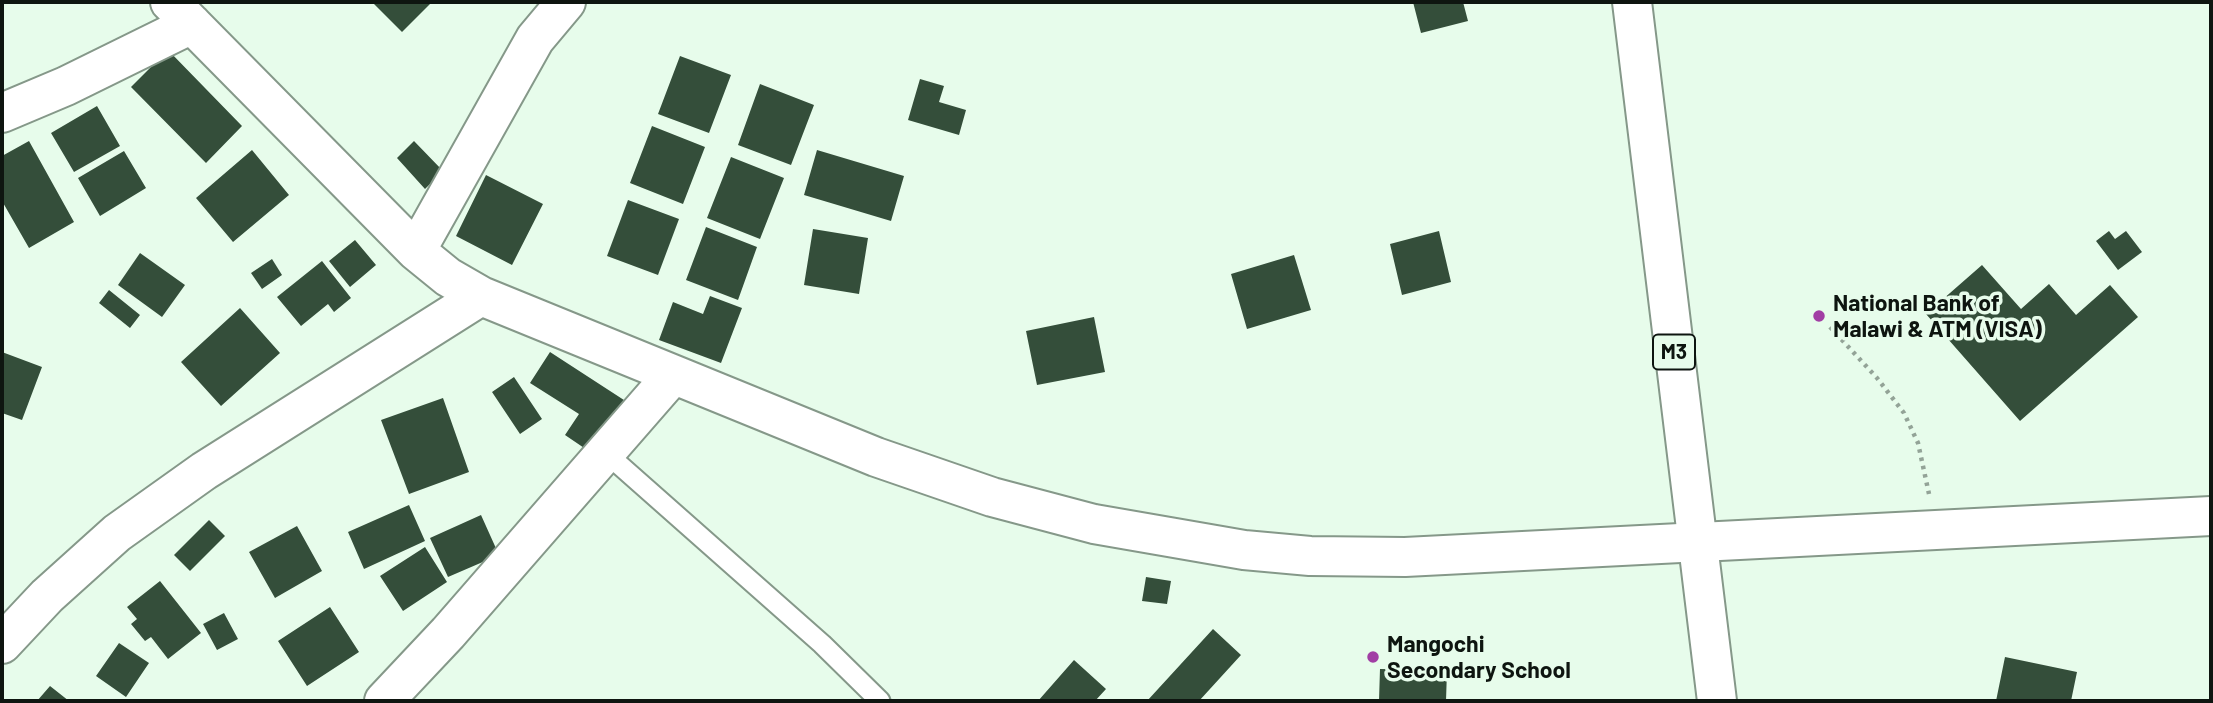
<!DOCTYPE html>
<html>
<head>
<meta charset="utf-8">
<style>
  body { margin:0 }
  #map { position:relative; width:2213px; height:703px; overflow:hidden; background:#e7fceb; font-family:Barlow,sans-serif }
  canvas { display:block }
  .frame { position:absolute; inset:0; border:4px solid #0e1510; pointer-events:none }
</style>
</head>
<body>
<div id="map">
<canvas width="2213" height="703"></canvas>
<div class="frame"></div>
</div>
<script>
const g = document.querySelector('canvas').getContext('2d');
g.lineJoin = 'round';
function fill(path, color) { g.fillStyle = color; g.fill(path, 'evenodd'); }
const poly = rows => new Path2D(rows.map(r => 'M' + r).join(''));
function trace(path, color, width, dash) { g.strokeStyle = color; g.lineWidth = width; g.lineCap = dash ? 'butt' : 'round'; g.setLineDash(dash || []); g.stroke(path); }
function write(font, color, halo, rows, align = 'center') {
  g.font = font + ' Barlow,sans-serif'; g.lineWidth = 7; g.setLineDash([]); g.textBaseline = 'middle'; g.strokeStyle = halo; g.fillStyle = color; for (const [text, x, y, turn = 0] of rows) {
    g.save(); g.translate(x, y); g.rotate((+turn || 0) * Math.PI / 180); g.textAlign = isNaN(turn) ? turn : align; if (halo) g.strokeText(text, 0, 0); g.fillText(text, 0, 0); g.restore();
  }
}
const building = poly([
  [372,2,432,2,402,32],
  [1413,2,1463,2,1468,21,1421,33],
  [168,50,242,126,206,163,131,87],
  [680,56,731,75,709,133,658,114],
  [920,79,944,86,939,102,966,110,959,135,908,120],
  [760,84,814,105,791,165,738,145],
  [97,106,120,146,74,172,51,133],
  [652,126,705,147,683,204,630,183],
  [29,141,74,222,29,248,2,201,2,156],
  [414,141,443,171,425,189,397,158],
  [252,150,289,195,233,242,196,198],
  [817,150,904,176,891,221,804,195],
  [124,151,146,188,100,216,78,178],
  [731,157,784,178,760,239,707,218],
  [486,175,543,204,512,265,456,236],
  [628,200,679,219,658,275,607,256],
  [706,227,757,247,738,300,686,280],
  [813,229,868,238,859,294,804,285],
  [1439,231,1451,282,1402,295,1390,244],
  [2109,231,2115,239,2126,231,2142,252,2118,270,2096,241],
  [355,240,376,265,350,287,329,261],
  [140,253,185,285,162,317,118,285],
  [1294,255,1311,310,1247,329,1231,274],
  [272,259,282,275,262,289,251,273],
  [322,261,351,298,334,312,328,304,301,326,277,297],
  [1982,265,2021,309,2049,284,2076,315,2110,285,2138,317,2020,421,1926,314],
  [109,290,140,315,130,328,99,303],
  [710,296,742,308,721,363,659,340,673,302,703,314],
  [240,308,280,353,221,406,181,362],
  [1094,317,1105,372,1037,385,1026,331],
  [2,352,42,367,22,420,2,413],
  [550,352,627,402,593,454,565,435,579,414,530,383],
  [514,377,542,419,520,434,492,392],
  [443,398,469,472,409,494,381,420],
  [409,505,425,541,364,569,348,532],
  [481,515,499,555,448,577,430,538],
  [209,520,225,536,190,571,174,555],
  [297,526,322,571,275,598,249,552],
  [425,547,447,582,403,611,380,576],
  [1146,577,1171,581,1167,604,1142,601],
  [160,581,201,633,168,659,151,637,145,641,131,624,137,619,127,607],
  [330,607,359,652,307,686,278,641],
  [224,613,238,639,217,650,203,624],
  [1213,629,1241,655,1199,701,1147,701],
  [119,643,149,663,126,697,96,676],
  [2005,657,2077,672,2071,701,1996,701],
  [1074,660,1106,689,1095,701,1038,701],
  [1380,669,1447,670,1446,701,1379,701],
  [50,686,69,701,37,701]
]);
const path = poly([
  [1830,327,1877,378,1904,413,1918,443,1929,494]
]);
const lane = poly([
  [606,453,822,644,880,701]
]);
const street = poly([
  [170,2,416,251,448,277,481,296,876,457,992,497,1094,524,1244,550,1310,556,1405,557,2211,516],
  [2,113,66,86,192,24],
  [416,251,535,39,566,2],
  [2,644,47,596,117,533,204,471,481,296],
  [384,701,448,633,672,376]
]);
const highway = poly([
  [1632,2,1717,701]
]);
const markers = [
  [1819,316,7,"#a13ea4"],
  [1373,657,7,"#a13ea4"]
];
const shields = [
  [1674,352,42]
];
const shieldNames = [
  ["M3",1674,352]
];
const poiNames = [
  ["National Bank of",1833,303],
  ["Malawi & ATM (VISA)",1833,329],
  ["Mangochi",1387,644],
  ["Secondary School",1387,670]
];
fill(building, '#344e3a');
trace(lane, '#859889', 23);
trace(street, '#859889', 42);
trace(highway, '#859889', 42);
trace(path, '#93a397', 4.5, [3.5, 5]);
trace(lane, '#fff', 19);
trace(street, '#fff', 38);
trace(highway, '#fff', 38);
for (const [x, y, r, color] of markers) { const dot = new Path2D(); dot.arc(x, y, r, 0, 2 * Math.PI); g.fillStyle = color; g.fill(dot); trace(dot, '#e7fceb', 2.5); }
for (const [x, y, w] of shields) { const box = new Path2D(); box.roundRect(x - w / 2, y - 17.5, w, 35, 5); g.fillStyle = '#e7fceb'; g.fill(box); trace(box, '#0e1510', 2); }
write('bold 21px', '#0e1510', null, shieldNames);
write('bold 23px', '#0e1510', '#e7fceb', poiNames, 'left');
</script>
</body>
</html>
